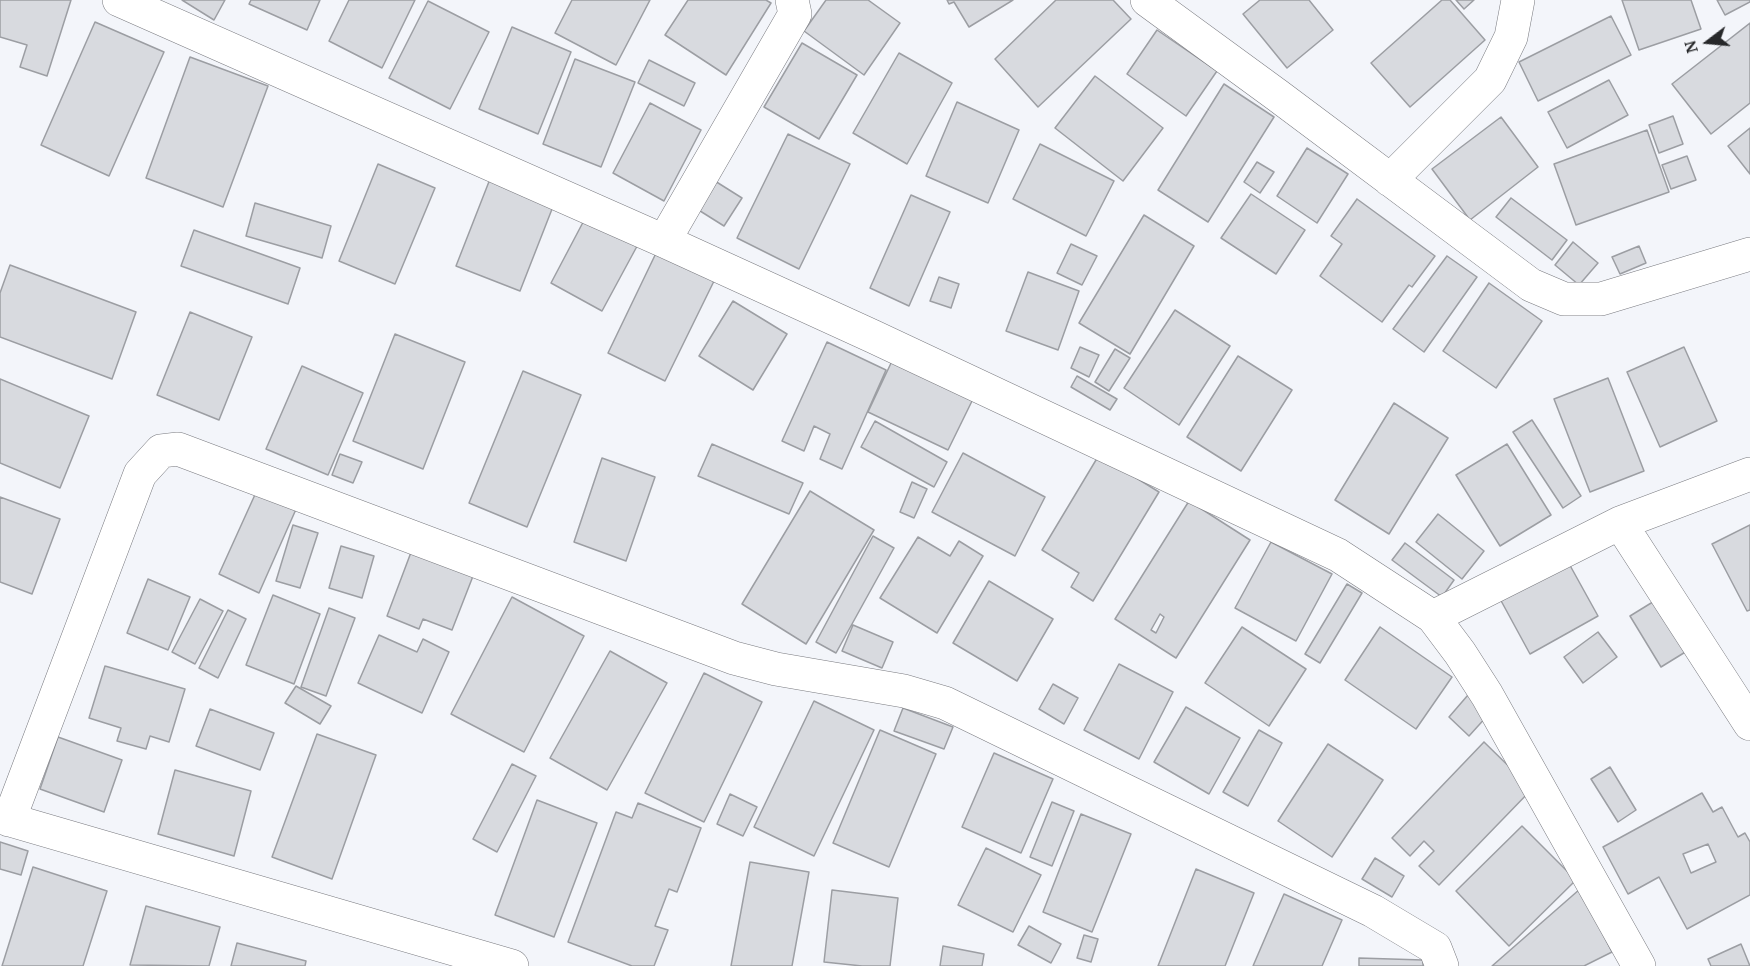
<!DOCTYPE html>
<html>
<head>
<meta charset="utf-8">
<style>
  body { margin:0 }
  #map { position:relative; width:1750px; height:966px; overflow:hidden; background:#f3f5fa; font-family:"PT Serif",serif }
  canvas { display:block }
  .north { position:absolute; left:1678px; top:12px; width:60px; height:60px; -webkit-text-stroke:4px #f3f5fa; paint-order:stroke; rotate:254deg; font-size:16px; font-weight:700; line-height:24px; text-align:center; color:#27282a }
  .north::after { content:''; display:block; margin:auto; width:21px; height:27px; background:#27282a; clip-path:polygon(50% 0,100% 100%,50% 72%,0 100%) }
</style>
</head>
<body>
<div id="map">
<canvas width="1750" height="966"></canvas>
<div class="north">N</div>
</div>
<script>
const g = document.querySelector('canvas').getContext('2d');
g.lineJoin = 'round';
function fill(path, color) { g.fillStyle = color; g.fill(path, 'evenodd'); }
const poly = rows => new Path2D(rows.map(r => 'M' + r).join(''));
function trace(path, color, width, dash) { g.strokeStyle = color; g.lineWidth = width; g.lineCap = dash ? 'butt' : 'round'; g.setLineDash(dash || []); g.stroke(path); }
const building = poly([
  [0,0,71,0,47,76,20,67,27,45,0,37,0,0],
  [182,0,225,0,214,20,182,0],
  [251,0,320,0,307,30,249,4,251,0],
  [349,0,415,0,382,68,329,41,349,0],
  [572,0,650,0,616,65,555,33,572,0],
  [688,0,766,0,771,3,726,75,665,35,688,0],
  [826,0,868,0,900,23,864,75,804,31,826,0],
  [947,0,1013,0,969,27,954,2,949,4,947,0],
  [1056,0,1113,0,1131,19,1038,107,995,59,1056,0],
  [1260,0,1309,0,1333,30,1287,68,1243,14,1260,0],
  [1442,0,1450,0,1485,40,1410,107,1371,63,1442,0],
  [1456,0,1474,0,1464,9,1456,0],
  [1622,0,1691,0,1701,29,1639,50,1622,0],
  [1717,0,1750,0,1750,2,1725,15,1717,0],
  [428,1,489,32,450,109,389,78,428,1],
  [1611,16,1631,55,1538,101,1519,62,1611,16],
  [95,22,164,52,109,176,41,145,95,22],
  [1750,23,1750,103,1711,134,1672,84,1750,23],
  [512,27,571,52,538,134,479,109,512,27],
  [1157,30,1217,71,1186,116,1127,74,1157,30],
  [802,43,857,75,819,139,764,107,802,43],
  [899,53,952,83,907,164,853,133,899,53],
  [190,57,268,86,223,207,146,178,190,57],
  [575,59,635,82,601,167,543,144,575,59],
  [649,60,695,83,684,106,638,83,649,60],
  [1095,76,1163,128,1123,181,1055,128,1095,76],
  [1609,80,1628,115,1567,148,1548,112,1609,80],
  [1224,84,1274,117,1208,222,1158,190,1224,84],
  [957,102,1019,130,988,203,926,176,957,102],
  [650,103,701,130,664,201,613,173,650,103],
  [1673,116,1683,144,1659,153,1649,125,1673,116],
  [1501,117,1538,167,1470,220,1432,169,1501,117],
  [1750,128,1750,174,1728,146,1750,128],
  [1647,130,1669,192,1576,225,1554,164,1647,130],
  [788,134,850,164,799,269,737,238,788,134],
  [1040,144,1114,181,1086,236,1013,199,1040,144],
  [1307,148,1348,174,1317,223,1277,196,1307,148],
  [1687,156,1696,180,1671,189,1662,165,1687,156],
  [1257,162,1274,172,1260,193,1244,182,1257,162],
  [378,164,435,188,395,284,339,261,378,164],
  [707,176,742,198,724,226,689,204,707,176],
  [490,179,554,204,520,291,456,266,490,179],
  [1251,194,1305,230,1276,274,1221,238,1251,194],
  [911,195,950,212,909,306,870,288,911,195],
  [1511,198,1567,240,1552,260,1496,217,1511,198],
  [1357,199,1435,256,1412,287,1409,285,1382,322,1320,276,1342,244,1331,236,1357,199],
  [255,203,331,226,322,258,246,236,255,203],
  [590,209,642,237,602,311,551,283,590,209],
  [1144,215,1194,246,1130,354,1079,323,1144,215],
  [194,230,300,268,288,304,181,266,194,230],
  [1573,242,1598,263,1579,285,1555,265,1573,242],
  [1071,244,1097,256,1082,285,1057,273,1071,244],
  [1639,246,1646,263,1620,274,1612,257,1639,246],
  [658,249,716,277,665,381,608,353,658,249],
  [1447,256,1477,277,1424,352,1393,329,1447,256],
  [10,265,136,312,112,379,0,337,0,293,10,265],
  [1028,272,1079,291,1058,350,1006,331,1028,272],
  [939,277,959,284,951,308,930,301,939,277],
  [1489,283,1542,321,1496,388,1443,351,1489,283],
  [733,301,787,334,753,390,699,356,733,301],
  [1175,310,1230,346,1179,425,1124,388,1175,310],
  [190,312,252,337,219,420,157,395,190,312],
  [395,334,465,362,423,469,353,441,395,334],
  [827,342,886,370,842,469,820,459,830,434,814,426,804,451,782,441,827,342],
  [1080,347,1099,355,1089,377,1071,368,1080,347],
  [1684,347,1717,421,1660,447,1627,372,1684,347],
  [1115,349,1130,358,1109,391,1095,382,1115,349],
  [1238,356,1292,390,1241,471,1187,437,1238,356],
  [892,361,973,399,948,450,868,412,892,361],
  [302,366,363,393,328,475,266,449,302,366],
  [523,371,581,395,527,527,469,503,523,371],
  [1077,376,1117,399,1110,410,1071,387,1077,376],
  [1608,378,1644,471,1590,492,1554,399,1608,378],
  [0,379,89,416,60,488,0,463,0,379],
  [1394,403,1448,438,1389,534,1335,500,1394,403],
  [1532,420,1581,496,1563,508,1513,432,1532,420],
  [875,421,947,462,934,487,861,447,875,421],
  [712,444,803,483,789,514,698,476,712,444],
  [1507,444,1551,515,1500,546,1456,475,1507,444],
  [963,453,1045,497,1015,556,932,512,963,453],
  [340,454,362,462,353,483,332,475,340,454],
  [1099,455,1159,492,1093,601,1071,587,1079,573,1042,550,1099,455],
  [602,458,655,477,626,561,574,542,602,458],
  [912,482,927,489,914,518,900,512,912,482],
  [258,488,297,507,259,593,219,574,258,488],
  [810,491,874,530,806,644,742,604,810,491],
  [0,497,60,519,32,594,0,582,0,497],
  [1189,501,1250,540,1176,658,1115,619,1189,501],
  [1160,614,1164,617,1156,633,1151,630,1160,614],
  [1438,514,1484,551,1462,579,1416,542,1438,514],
  [293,525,318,533,300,588,276,581,293,525],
  [1750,525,1750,610,1747,611,1712,544,1750,525],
  [873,536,894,548,836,653,816,642,873,536],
  [918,537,950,556,959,541,983,556,937,633,880,598,918,537],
  [1271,542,1332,574,1296,641,1235,608,1271,542],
  [1405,543,1454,580,1442,597,1392,560,1405,543],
  [341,546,374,556,362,598,329,588,341,546],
  [413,547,475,571,452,630,423,619,419,629,387,616,413,547],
  [1567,560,1598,616,1530,654,1499,597,1567,560],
  [148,579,190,597,168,650,127,633,148,579],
  [989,581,1053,619,1017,681,953,643,989,581],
  [1347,584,1362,593,1320,663,1305,654,1347,584],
  [273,595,320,614,294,684,246,665,273,595],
  [512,597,584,636,524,752,451,714,512,597],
  [200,599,223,611,195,664,172,652,200,599],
  [1656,600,1687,651,1661,667,1630,616,1656,600],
  [329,608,355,618,326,696,301,687,329,608],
  [228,610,246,619,218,678,199,668,228,610],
  [853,625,893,642,882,668,842,651,853,625],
  [1242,627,1306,669,1269,726,1205,683,1242,627],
  [1380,627,1452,677,1416,729,1345,680,1380,627],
  [1598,632,1617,657,1583,683,1564,657,1598,632],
  [379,635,417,652,423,639,449,652,422,713,358,683,379,635],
  [610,651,667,683,607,790,550,758,610,651],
  [1119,664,1173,692,1139,759,1084,730,1119,664],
  [105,666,185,689,169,742,150,736,146,749,117,741,121,728,89,718,105,666],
  [704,673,762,702,704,822,645,793,704,673],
  [1053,684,1078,698,1064,724,1039,709,1053,684],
  [296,686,331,706,320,724,285,703,296,686],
  [1468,695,1488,715,1469,736,1449,717,1468,695],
  [814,701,874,730,814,856,754,827,814,701],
  [1186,707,1240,738,1209,794,1154,762,1186,707],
  [903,708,953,727,944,749,894,731,903,708],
  [210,709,274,733,260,770,196,746,210,709],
  [880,730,936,754,889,867,833,843,880,730],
  [1259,730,1282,743,1248,806,1223,792,1259,730],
  [317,734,376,755,332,879,272,857,317,734],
  [58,737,122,760,104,812,40,789,58,737],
  [1484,742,1532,789,1439,885,1419,866,1434,851,1424,841,1410,856,1392,838,1484,742],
  [1328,744,1383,780,1332,857,1278,821,1328,744],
  [994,753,1053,779,1021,853,962,827,994,753],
  [512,764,536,776,497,852,473,839,512,764],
  [1610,767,1636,810,1618,822,1591,779,1610,767],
  [175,770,251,791,234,856,158,834,175,770],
  [1702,793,1713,812,1722,807,1738,837,1745,833,1750,842,1750,895,1687,929,1659,877,1628,894,1603,847,1702,793],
  [1708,844,1716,862,1691,873,1683,854,1708,844],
  [730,794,757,807,743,836,717,824,730,794],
  [537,800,597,823,554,937,495,915,537,800],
  [1052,802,1074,811,1052,866,1030,857,1052,802],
  [638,803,701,828,677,892,669,889,655,926,668,930,654,966,632,966,568,942,616,812,632,818,638,803],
  [1081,814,1131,834,1092,932,1043,912,1081,814],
  [1522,826,1576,880,1509,946,1456,891,1522,826],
  [0,842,28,851,21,875,0,869,0,842],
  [986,848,1041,875,1013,932,958,905,986,848],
  [1375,858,1404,876,1392,897,1362,879,1375,858],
  [750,862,809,872,792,966,731,966,750,862],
  [33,867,107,891,83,966,2,966,33,867],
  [1196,869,1254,893,1225,966,1158,966,1196,869],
  [1580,889,1612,952,1584,966,1492,966,1580,889],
  [832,890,898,898,890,966,862,966,824,962,832,890],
  [1284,894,1342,920,1322,966,1253,966,1284,894],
  [146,906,220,927,209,966,130,965,146,906],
  [1029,926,1061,944,1051,963,1018,945,1029,926],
  [1084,935,1098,939,1091,962,1077,958,1084,935],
  [237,943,306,961,305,966,231,966,237,943],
  [1741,944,1750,966,1711,966,1708,959,1741,944],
  [943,946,984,954,982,966,940,966,943,946],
  [1359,958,1423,960,1423,966,1359,966,1359,958]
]);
const street = poly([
  [119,0,664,241,872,336,1338,555,1433,617,1460,653,1487,695,1639,966],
  [1147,0,1277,95,1531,285,1564,299,1601,299,1750,254],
  [1390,180,1490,80,1511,37,1518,0],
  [664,241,795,14,792,0],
  [1620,523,1750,724],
  [1433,617,1620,523,1750,474],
  [0,817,512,966],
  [9,820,140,474,161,451,178,449,734,658,776,669,904,691,945,703,1373,911,1435,948,1442,966]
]);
fill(building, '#d8dadf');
trace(building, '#9c9ea3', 1.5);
trace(street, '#7a7b80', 34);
trace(street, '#fff', 33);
</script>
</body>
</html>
